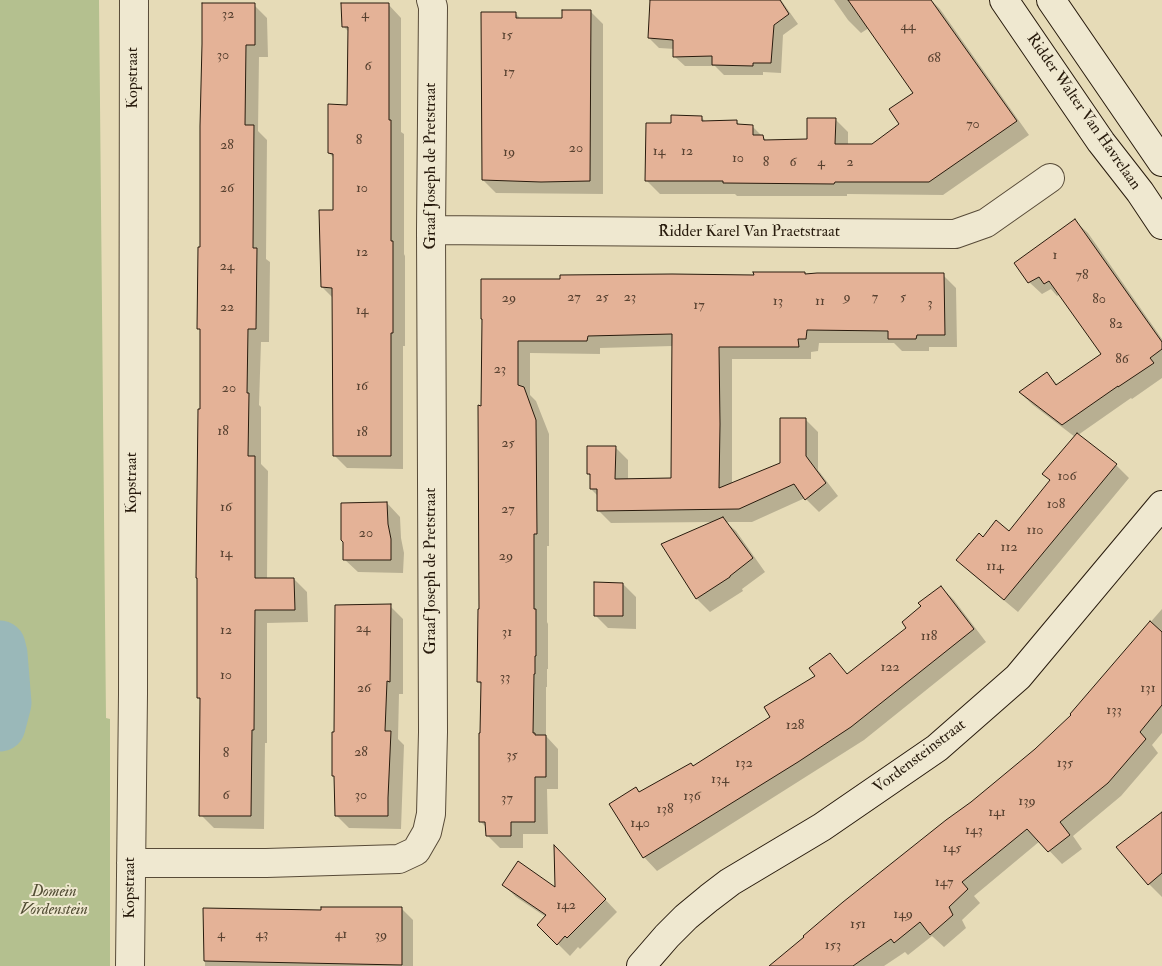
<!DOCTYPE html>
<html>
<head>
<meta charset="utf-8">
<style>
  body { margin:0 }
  canvas { display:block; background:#e6dbb7 }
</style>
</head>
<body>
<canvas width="1162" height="966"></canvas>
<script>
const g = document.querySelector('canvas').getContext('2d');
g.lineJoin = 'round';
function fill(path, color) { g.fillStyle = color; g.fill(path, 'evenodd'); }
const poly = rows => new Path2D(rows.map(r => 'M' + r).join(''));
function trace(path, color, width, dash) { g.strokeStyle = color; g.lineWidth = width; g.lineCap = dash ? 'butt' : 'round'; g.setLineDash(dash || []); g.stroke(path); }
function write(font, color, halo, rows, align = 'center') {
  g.font = font + ' "IM FELL Double Pica",serif'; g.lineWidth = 4; g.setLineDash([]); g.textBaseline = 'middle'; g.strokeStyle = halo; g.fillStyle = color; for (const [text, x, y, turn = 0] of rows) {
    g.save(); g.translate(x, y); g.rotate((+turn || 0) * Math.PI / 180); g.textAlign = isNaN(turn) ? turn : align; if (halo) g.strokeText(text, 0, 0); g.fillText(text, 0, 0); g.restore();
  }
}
const green = poly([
  [0,0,99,0,106,718,110,719,110,966,0,966]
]);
const shadow = poly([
  [651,0,781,0,798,24,783,35,781,73,763,72,763,75,724,75,715,66,685,66,674,56,675,49,659,48,649,38],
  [834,0,931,0,940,9,1029,135,943,195,847,194,847,196,737,196,735,194,660,194,647,181,672,125,701,117,706,122,736,121,741,126,752,126,767,141,808,140,835,119,848,132,848,145,873,145,901,125,915,94,869,28,861,33,848,20],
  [388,4,401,18,401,132,404,134,404,254,405,256,405,346,403,346,403,469,347,468,334,455,333,298,322,287,334,211,334,158,329,153,348,106,349,32,343,26],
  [254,5,267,18,268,57,259,57,258,131,267,140,266,259,270,262,269,342,261,342,259,405,261,407,261,464,268,471,267,579,294,579,307,592,308,622,267,623,267,743,265,743,264,829,214,828,201,815,201,701,198,698,201,331,199,328,200,249],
  [590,11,603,24,603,194,496,193,483,180,515,13,521,19,563,19],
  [1075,221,1088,233,1162,339,1162,378,1132,399,1131,398,1078,435,1116,465,1129,478,1018,612,971,573,958,560,983,539,1009,533,1051,481,1044,474,1075,437,1033,405,1020,393,1047,374,1058,385,1102,355,1060,294,1057,296,1051,289,1042,294,1029,282],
  [804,273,807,275,943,275,956,288,957,347,929,347,929,351,902,351,894,343,819,343,818,351,811,352,811,359,732,359,732,484,782,464,805,419,818,432,818,470,838,496,819,512,805,498,752,522,726,522,736,531,765,572,742,589,743,591,710,612,697,599,713,522,611,523,598,510,598,496,591,489,592,477,588,474,615,447,628,460,628,480,672,480,673,346,600,348,600,354,530,353,530,395,536,401,549,434,549,546,547,546,547,622,548,624,548,669,547,669,547,687,546,687,546,736,558,749,558,789,547,789,548,834,523,834,523,848,500,848,487,835,487,828,480,821,482,685,478,682,484,320,561,280,755,276],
  [387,503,400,517,401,538,404,553,403,573,358,572,344,559],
  [623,584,636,597,636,629,608,628,595,615],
  [941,587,954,600,986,642,864,740,657,871,644,857,640,793,693,767,772,718,816,677,830,655,848,675,908,628],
  [390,606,403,619,403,694,399,694,398,739,404,745,401,829,349,828,336,815,335,777,333,775],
  [1162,609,1162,733,1152,745,1158,753,1121,796,1073,836,1082,849,1062,864,1040,841,974,896,980,903,962,920,966,928,944,947,932,936,908,955,905,952,884,966,784,966,972,803,1036,750,1073,715,1071,713],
  [1162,812,1162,897,1149,884],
  [567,859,617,912,580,949,578,947,570,956,539,925,546,917,516,897,504,885,556,890],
  [205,909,322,911,402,909,413,920,413,966,205,966]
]);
const river = poly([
  [0,646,2,654,6,703,0,726]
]);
const building = poly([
  [650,0,780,0,789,14,774,25,771,63,753,63,753,66,712,65,712,56,673,57,673,40,648,38,650,0],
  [848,0,931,0,1017,121,929,182,835,182,834,184,723,183,723,181,645,181,646,123,671,123,671,115,702,116,702,121,737,120,737,124,753,125,753,135,763,135,764,140,807,139,807,118,836,118,835,144,872,144,899,124,889,109,913,93,848,0],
  [202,3,255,3,255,45,246,45,245,125,254,125,253,248,257,248,256,329,248,329,247,393,249,393,248,456,255,456,255,578,294,578,295,610,255,610,254,730,252,730,251,816,199,816,200,698,197,698,197,578,196,578,198,409,200,409,200,329,197,329,198,247,200,247,200,126,202,44,202,3],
  [341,3,389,3,389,120,391,120,391,241,393,241,393,333,391,333,391,456,333,456,332,288,321,287,319,210,333,210,333,154,328,153,328,104,347,105,348,27,342,27,341,3],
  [562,10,591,10,590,181,541,182,482,180,481,12,516,12,516,18,562,18,562,10],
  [1075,219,1162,342,1162,349,1150,358,1154,363,1118,387,1118,386,1062,425,1019,392,1047,372,1056,385,1101,354,1049,281,1044,284,1039,277,1028,283,1014,263,1075,219],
  [753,272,805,272,805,274,817,273,944,273,945,335,917,335,916,339,888,339,888,331,807,330,806,339,798,339,799,347,719,347,720,424,719,488,780,463,780,418,806,418,806,456,826,483,805,500,794,484,739,509,597,511,597,489,590,489,590,474,587,474,587,446,616,446,615,479,671,478,672,334,588,336,587,341,518,341,518,385,524,387,536,420,537,534,534,534,534,609,536,609,536,656,535,656,535,674,534,674,533,733,535,733,535,735,546,735,546,777,535,777,535,822,511,822,511,836,486,836,485,822,479,822,479,733,480,733,481,682,477,682,478,609,479,609,478,405,481,406,482,319,481,319,481,279,560,279,560,275,672,274,754,275,753,272],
  [1077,433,1117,464,1004,600,956,560,979,533,983,537,996,520,1009,531,1050,480,1042,474,1077,433],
  [387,502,388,524,391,539,391,560,343,560,343,542,341,540,341,503,387,502],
  [723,517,753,558,730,576,730,577,696,599,661,544,723,517],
  [594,582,623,583,623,616,594,616,594,582],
  [941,586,974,629,851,727,798,762,643,858,609,804,636,787,639,792,691,763,693,766,770,717,764,707,815,676,809,668,830,653,847,674,906,628,902,622,921,606,918,603,941,586],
  [391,604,390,682,387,681,385,731,391,731,388,798,388,816,335,816,334,776,332,776,332,732,334,732,335,605,391,604],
  [1150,621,1162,632,1162,705,1140,732,1146,739,1108,783,1060,822,1070,835,1048,852,1027,829,962,882,968,889,949,907,953,915,930,935,920,922,894,943,891,939,853,966,769,966,804,937,803,936,843,902,946,820,971,802,1035,749,1071,715,1070,714,1150,621],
  [1162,812,1162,873,1148,885,1116,847,1162,812],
  [554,845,606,899,567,938,565,936,557,945,537,925,546,915,502,885,518,861,555,887,554,845],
  [321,907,402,907,402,965,204,961,203,908,321,910,321,907]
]);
const street = poly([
  [431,230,955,234,986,223,1050,178],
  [131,863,266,863,399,859,416,851,427,832,431,814,433,732,431,230,433,7,431,0],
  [130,966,133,694,134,0]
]);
const secondary = poly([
  [1004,0,1101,142,1140,192,1162,225],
  [1051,0,1162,162],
  [641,966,667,936,686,917,709,898,730,882,822,827,937,748,1018,677,1162,505]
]);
const numberNames = [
  ["32",228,15],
  ["4",365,15],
  ["44",908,27],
  ["15",507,36],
  ["30",223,56],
  ["68",934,59],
  ["6",368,67],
  ["17",509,73],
  ["70",973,125],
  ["8",359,141],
  ["28",227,146],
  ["20",576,149],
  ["14",659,152],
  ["12",687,152],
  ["19",509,153],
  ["10",738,159],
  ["8",766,163],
  ["6",793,163],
  ["4",821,163],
  ["2",850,163],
  ["26",227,189],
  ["10",362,189],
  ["12",362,253],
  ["1",1055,256],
  ["24",227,267],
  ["78",1082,276],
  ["27",574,298],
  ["25",602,298],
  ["23",630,298],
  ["9",847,298],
  ["7",875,298],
  ["5",903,298],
  ["29",509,299],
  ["80",1099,300],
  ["13",778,302],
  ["11",820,302],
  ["3",930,304],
  ["17",699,306],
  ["22",227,308],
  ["14",362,311],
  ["82",1116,325],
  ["86",1122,360],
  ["23",500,370],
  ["16",362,387],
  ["20",229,389],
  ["18",223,432],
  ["18",362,433],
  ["25",508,444],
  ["106",1067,477],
  ["108",1056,505],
  ["16",226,508],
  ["27",508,510],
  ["110",1035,531],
  ["20",366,534],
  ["112",1009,548],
  ["14",226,554],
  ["29",506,557],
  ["114",995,567],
  ["24",363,629],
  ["12",226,631],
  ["31",507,633],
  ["118",929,637],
  ["122",890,668],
  ["10",226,676],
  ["33",505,678],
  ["26",364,689],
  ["131",1148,689],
  ["133",1114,711],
  ["128",795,726],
  ["28",361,753],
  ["8",226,754],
  ["35",512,756],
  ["132",744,764],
  ["135",1065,764],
  ["134",720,780],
  ["6",226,796],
  ["30",361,796],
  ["136",692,797],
  ["37",507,799],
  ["139",1027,802],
  ["138",665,810],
  ["141",997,813],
  ["140",640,824],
  ["143",974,831],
  ["145",952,849],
  ["147",944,883],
  ["142",566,906],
  ["149",903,915],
  ["151",858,925],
  ["4",221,935],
  ["43",262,935],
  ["41",341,935],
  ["39",381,936],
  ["153",833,946]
];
const streetNames = [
  ["Kopstraat",134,78,-90],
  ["Ridder Walter Van Havrelaan",1083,112,55],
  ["Graaf Joseph de Pretstraat",432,166,-90],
  ["Ridder Karel Van Praetstraat",749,233],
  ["Kopstraat",133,483,-90],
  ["Graaf Joseph de Pretstraat",432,571,-90],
  ["Vordensteinstraat",920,757,-37],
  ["Kopstraat",131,888,-90]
];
const parkNames = [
  ["Domein",54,893],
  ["Vordenstein",54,911]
];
fill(green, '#b4c08f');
fill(shadow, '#0003');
trace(river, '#9ab8b9', 51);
fill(building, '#e4b297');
trace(building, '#281b0d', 1);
trace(street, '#584b38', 30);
trace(secondary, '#281b0d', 30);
trace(street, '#efe8d0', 28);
trace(secondary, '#efe8d0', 28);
write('14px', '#574130', null, numberNames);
write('16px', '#281b0d', '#efe8d0', streetNames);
write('italic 16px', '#524d34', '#efe8d0', parkNames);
</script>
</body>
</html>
